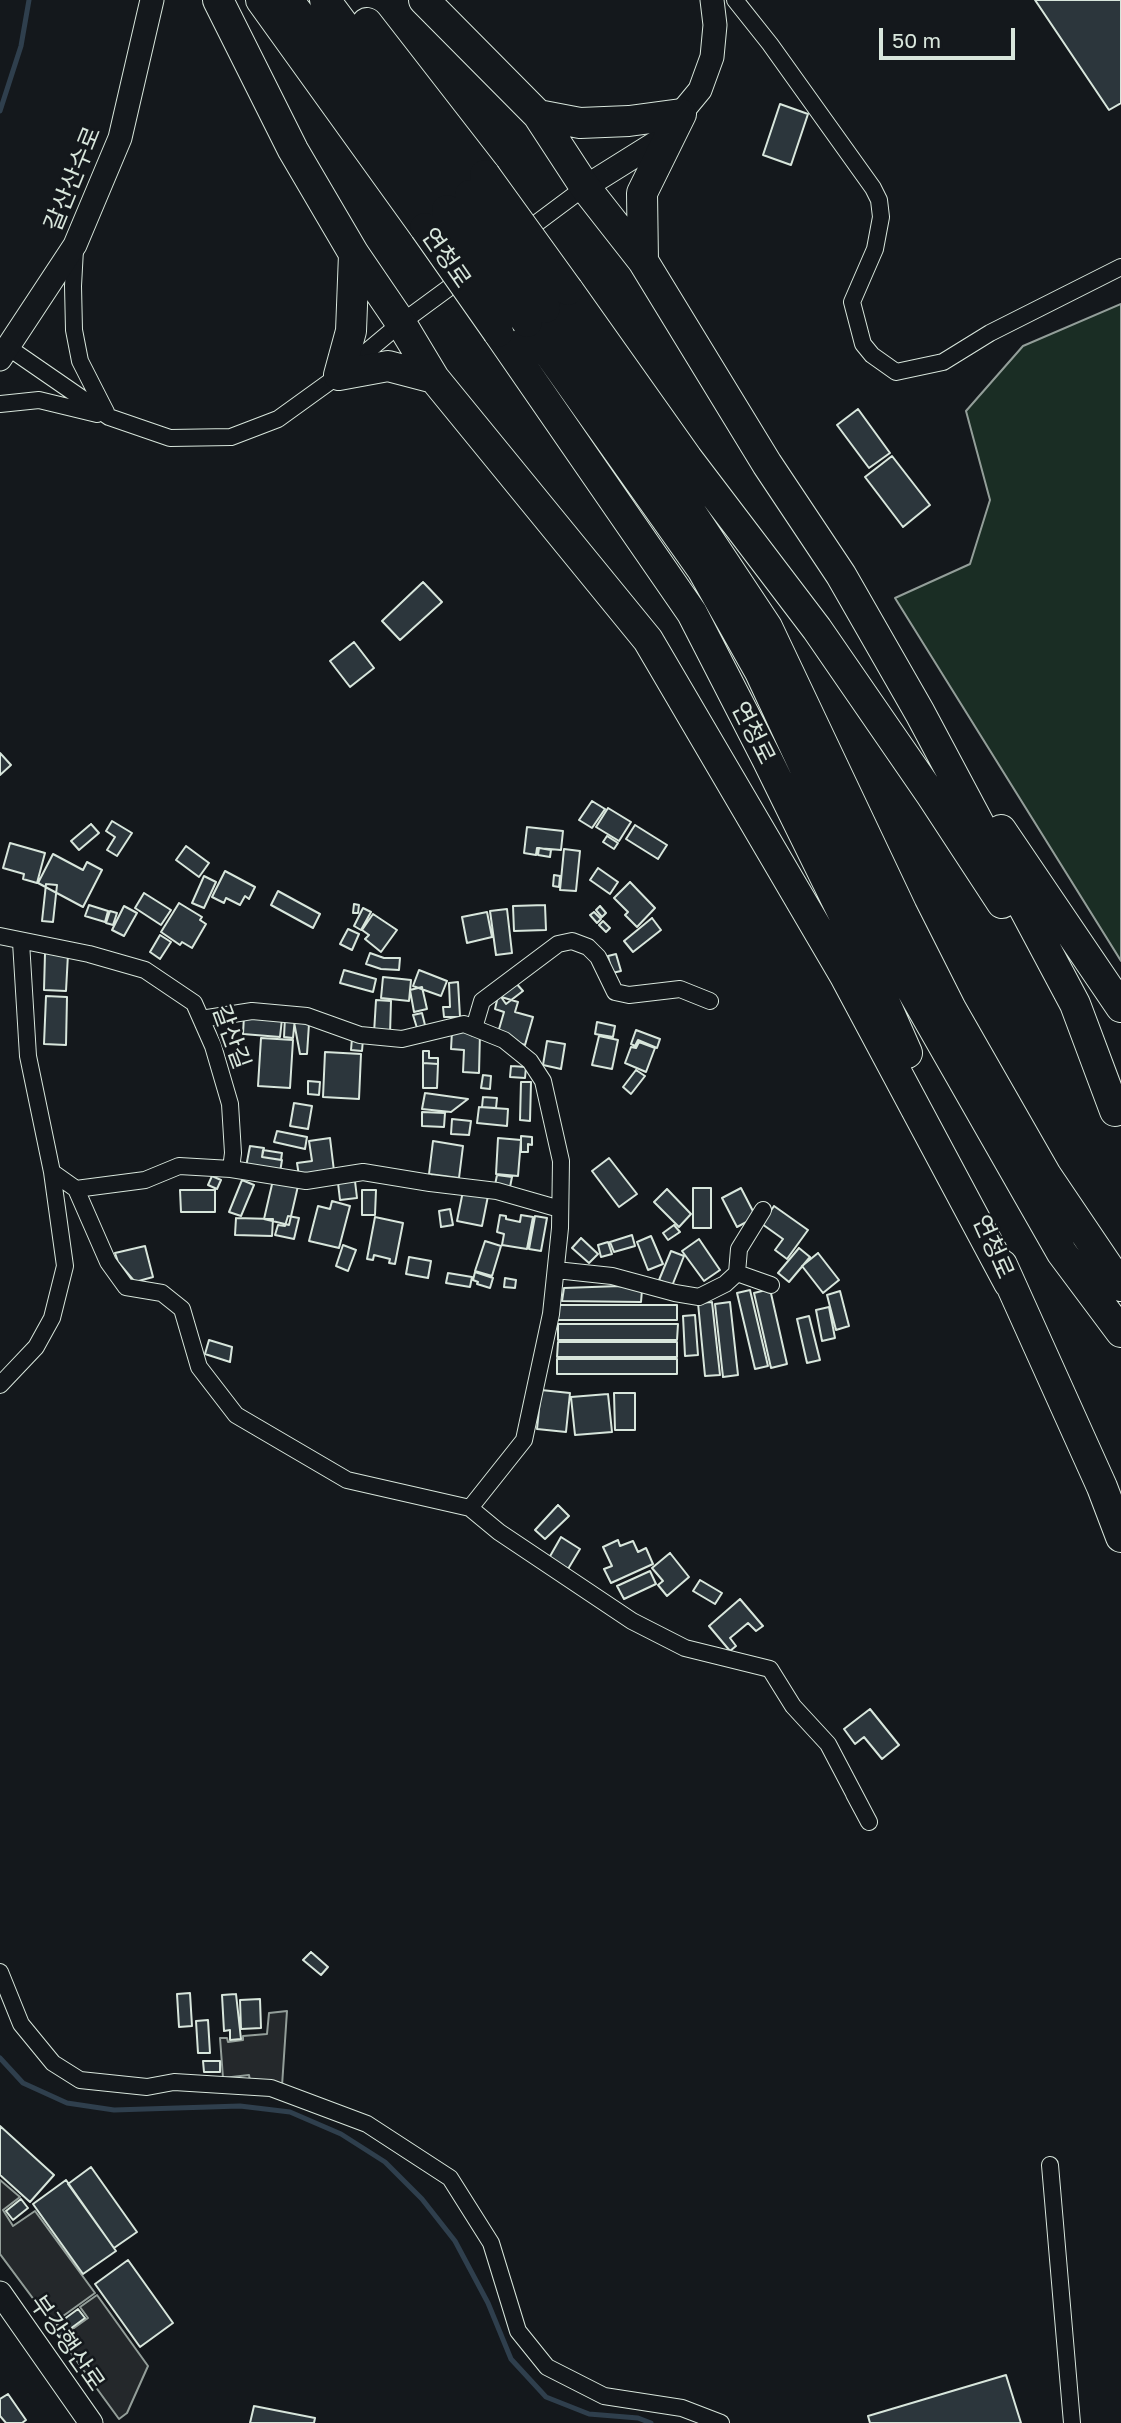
<!DOCTYPE html>
<html>
<head>
<meta charset="utf-8">
<style>
  body { margin:0 }
  #map { position:relative; width:1121px; height:2423px; overflow:hidden; background:#14181c; font-family:"Golos Text",sans-serif }
  canvas { display:block }
  .scale { position:absolute; left:879px; top:28px; width:136px; height:32px; box-sizing:border-box; border:4px solid #d8e6dc; border-top:0; padding-left:9px; font-size:21px; line-height:24px; white-space:nowrap; color:#d8e6dc; -webkit-text-stroke:5px #14181c; paint-order:stroke }
</style>
</head>
<body>
<div id="map">
<canvas width="1121" height="2423"></canvas>
<div class="scale">50 m</div>
</div>
<script>
const g = document.querySelector('canvas').getContext('2d');
g.lineJoin = 'round';
function fill(path, color) { g.fillStyle = color; g.fill(path, 'evenodd'); }
const poly = rows => new Path2D(rows.map(r => 'M' + r).join(''));
function trace(path, color, width, dash) { g.strokeStyle = color; g.lineWidth = width; g.lineCap = dash ? 'butt' : 'round'; g.setLineDash(dash || []); g.stroke(path); }
function write(font, color, halo, rows, align = 'center') {
  g.font = font + ' "Golos Text","Noto Sans KR",sans-serif'; g.lineWidth = 5; g.setLineDash([]); g.textBaseline = 'middle'; g.strokeStyle = halo; g.fillStyle = color; for (const [text, x, y, turn = 0] of rows) {
    g.save(); g.translate(x, y); g.rotate((+turn || 0) * Math.PI / 180); g.textAlign = isNaN(turn) ? turn : align; if (halo) g.strokeText(text, 0, 0); g.fillText(text, 0, 0); g.restore();
  }
}
const green = poly([
  [1121,304,1121,961,895,598,970,564,990,500,966,411,1023,346,1121,304]
]);
const parking = poly([
  [287,2011,282,2086,250,2081,249,2075,223,2078,220,2038,227,2038,228,2042,243,2040,243,2036,267,2034,269,2013,287,2011],
  [0,2180,20,2197,3,2210,13,2226,35,2211,95,2293,52,2324,0,2254,0,2180],
  [97,2295,148,2366,127,2413,119,2419,60,2338,88,2318,80,2307,97,2295]
]);
const stream = poly([
  [0,111,21,46,29,0],
  [0,2058,23,2083,67,2103,114,2110,240,2106,290,2112,341,2134,385,2162,422,2199,455,2241,488,2303,511,2359,546,2397,589,2414,638,2418,651,2423]
]);
const building = poly([
  [1035,0,1121,0,1121,103,1109,110,1035,0],
  [780,104,808,114,791,165,763,155,780,104],
  [858,409,890,453,869,468,837,425,858,409],
  [892,456,930,505,903,527,865,477,892,456],
  [423,582,442,602,400,640,382,621,423,582],
  [354,642,374,668,350,687,330,661,354,642],
  [0,753,11,765,0,775,0,753],
  [592,801,605,809,592,828,579,820,592,801],
  [608,808,631,822,619,841,596,827,608,808],
  [112,821,132,833,117,856,107,850,115,837,106,831,112,821],
  [91,824,99,833,79,850,71,841,91,824],
  [635,825,667,845,658,859,626,839,635,825],
  [527,827,563,831,561,850,537,848,536,855,524,853,527,827],
  [607,836,618,843,614,849,603,842,607,836],
  [10,843,45,853,37,883,23,879,24,874,3,868,10,843],
  [186,846,209,863,199,877,176,860,186,846],
  [539,848,551,850,550,857,538,855,539,848],
  [564,849,580,851,576,891,560,890,564,849],
  [53,854,83,870,87,862,102,870,83,907,38,883,53,854],
  [598,868,618,882,610,894,590,880,598,868],
  [225,871,255,887,249,899,245,896,240,905,226,898,224,903,212,897,225,871],
  [554,875,560,876,559,887,553,886,554,875],
  [204,876,216,882,204,908,192,903,204,876],
  [630,882,655,908,637,927,625,915,628,912,614,898,630,882],
  [46,884,57,885,53,922,42,921,46,884],
  [278,891,320,914,313,928,271,905,278,891],
  [144,893,171,910,161,925,135,908,144,893],
  [179,903,202,917,200,920,206,924,192,948,182,942,180,945,161,932,179,903],
  [354,904,359,905,358,913,353,913,354,904],
  [89,905,108,911,105,922,85,916,89,905],
  [545,905,546,930,514,931,513,906,545,905],
  [124,906,137,913,124,936,112,930,124,906],
  [600,906,606,913,602,917,596,910,600,906],
  [363,908,371,912,361,930,354,926,363,908],
  [507,909,512,953,496,955,490,911,507,909],
  [110,911,117,913,113,925,106,923,110,911],
  [487,912,492,937,467,943,462,917,487,912],
  [594,912,601,919,597,923,590,915,594,912],
  [373,914,397,930,381,952,365,939,369,935,362,930,373,914],
  [652,918,661,930,633,952,624,941,652,918],
  [603,921,610,928,606,932,599,925,603,921],
  [348,929,359,934,352,950,340,944,348,929],
  [160,935,171,942,160,959,150,952,160,935],
  [45,953,68,954,66,991,44,990,45,953],
  [370,953,384,958,400,958,399,970,381,969,366,964,370,953],
  [616,954,621,971,612,973,608,956,616,954],
  [344,970,376,979,373,992,340,983,344,970],
  [419,970,447,981,441,996,413,986,419,970],
  [383,977,411,980,409,1001,381,998,383,977],
  [458,982,460,1017,444,1017,443,1007,450,1007,449,983,458,982],
  [515,982,523,991,506,1004,499,994,515,982],
  [422,987,427,1009,414,1012,410,990,422,987],
  [46,996,67,997,66,1045,44,1044,46,996],
  [498,996,518,1002,515,1012,533,1017,525,1045,497,1036,504,1012,495,1009,498,996],
  [376,1000,391,1001,390,1034,374,1033,376,1000],
  [422,1013,425,1025,417,1028,413,1015,422,1013],
  [244,1016,282,1019,280,1037,243,1034,244,1016],
  [285,1017,295,1018,293,1038,284,1037,285,1017],
  [294,1022,309,1024,307,1054,300,1054,294,1022],
  [597,1022,615,1026,613,1037,595,1034,597,1022],
  [636,1030,660,1039,657,1048,638,1040,635,1046,631,1044,636,1030],
  [452,1031,480,1033,479,1073,463,1072,464,1050,451,1049,452,1031],
  [599,1036,618,1040,612,1069,592,1065,599,1036],
  [261,1038,293,1040,290,1088,258,1086,261,1038],
  [352,1038,363,1039,362,1051,351,1050,352,1038],
  [547,1041,565,1044,561,1069,543,1065,547,1041],
  [639,1042,655,1048,646,1072,625,1063,631,1047,636,1048,639,1042],
  [423,1051,429,1051,429,1058,438,1058,438,1064,423,1063,423,1051],
  [325,1052,361,1054,359,1099,323,1097,325,1052],
  [423,1063,438,1064,437,1088,423,1088,423,1063],
  [511,1066,526,1067,525,1078,510,1077,511,1066],
  [636,1070,645,1076,631,1094,623,1087,636,1070],
  [483,1075,491,1076,490,1089,481,1088,483,1075],
  [308,1081,320,1082,319,1095,308,1094,308,1081],
  [521,1082,531,1082,530,1121,520,1120,521,1082],
  [425,1093,468,1099,451,1112,422,1109,425,1093],
  [483,1097,497,1098,496,1108,482,1107,483,1097],
  [294,1103,312,1106,308,1129,290,1126,294,1103],
  [479,1107,508,1109,507,1126,477,1123,479,1107],
  [422,1112,445,1113,444,1127,422,1126,422,1112],
  [452,1119,471,1121,469,1135,451,1134,452,1119],
  [277,1131,307,1137,305,1149,274,1142,277,1131],
  [521,1136,532,1137,532,1145,528,1144,528,1152,521,1152,521,1136],
  [330,1138,334,1171,299,1176,297,1163,312,1161,309,1141,330,1138],
  [498,1138,521,1140,518,1176,496,1174,498,1138],
  [433,1141,463,1146,459,1178,429,1174,433,1141],
  [250,1146,264,1148,262,1157,282,1160,280,1172,246,1167,250,1146],
  [263,1150,282,1153,281,1160,262,1157,263,1150],
  [609,1158,637,1194,619,1207,592,1171,609,1158],
  [497,1175,512,1177,510,1187,495,1185,497,1175],
  [212,1176,221,1180,217,1189,208,1185,212,1176],
  [242,1180,254,1185,241,1216,229,1212,242,1180],
  [273,1180,298,1186,289,1225,264,1219,273,1180],
  [355,1181,357,1198,340,1200,338,1183,355,1181],
  [693,1188,711,1188,711,1228,693,1228,693,1188],
  [741,1188,756,1217,737,1227,722,1198,741,1188],
  [667,1189,691,1214,679,1227,654,1202,667,1189],
  [180,1190,215,1190,215,1212,181,1212,180,1190],
  [362,1190,376,1190,375,1215,362,1215,362,1190],
  [463,1191,488,1196,482,1226,457,1221,463,1191],
  [332,1201,350,1206,339,1248,309,1241,318,1206,330,1209,332,1201],
  [774,1206,808,1230,787,1259,775,1250,783,1239,762,1224,774,1206],
  [450,1209,453,1225,441,1227,439,1211,450,1209],
  [500,1215,506,1216,506,1219,520,1222,521,1215,533,1217,527,1249,502,1245,504,1234,497,1232,500,1215],
  [288,1216,299,1218,294,1239,275,1235,278,1225,285,1226,288,1216],
  [535,1216,547,1218,541,1251,529,1249,535,1216],
  [375,1217,403,1223,395,1264,389,1263,390,1259,374,1255,373,1260,367,1259,375,1217],
  [236,1218,273,1219,272,1236,235,1235,236,1218],
  [674,1225,680,1232,668,1240,663,1233,674,1225],
  [632,1235,635,1246,614,1252,610,1242,632,1235],
  [651,1236,663,1264,648,1270,637,1242,651,1236],
  [581,1238,598,1254,589,1263,572,1248,581,1238],
  [699,1239,720,1270,704,1281,682,1251,699,1239],
  [485,1241,501,1246,492,1276,475,1271,485,1241],
  [608,1242,612,1254,601,1257,598,1245,608,1242],
  [343,1245,356,1250,348,1271,336,1266,343,1245],
  [145,1246,153,1277,135,1282,118,1262,115,1253,145,1246],
  [799,1248,810,1257,789,1282,778,1273,799,1248],
  [671,1251,684,1256,672,1286,659,1280,671,1251],
  [818,1253,839,1280,823,1293,802,1266,818,1253],
  [409,1257,431,1261,428,1278,406,1274,409,1257],
  [475,1272,493,1278,490,1288,477,1284,478,1282,473,1280,475,1272],
  [448,1273,472,1277,470,1287,446,1283,448,1273],
  [505,1278,516,1280,515,1288,504,1287,505,1278],
  [620,1286,642,1290,641,1302,562,1301,564,1288,620,1286],
  [770,1289,787,1364,771,1368,754,1293,770,1289],
  [750,1290,768,1366,755,1369,737,1293,750,1290],
  [840,1291,849,1326,836,1330,827,1295,840,1291],
  [712,1302,720,1375,705,1376,698,1303,712,1302],
  [730,1302,738,1375,723,1377,715,1304,730,1302],
  [557,1305,677,1305,677,1320,557,1320,557,1305],
  [829,1307,835,1338,822,1341,816,1310,829,1307],
  [695,1315,698,1355,685,1356,683,1316,695,1315],
  [809,1316,820,1360,807,1363,797,1319,809,1316],
  [558,1324,678,1324,677,1340,558,1340,558,1324],
  [209,1340,232,1347,230,1362,205,1354,209,1340],
  [558,1342,677,1342,677,1357,557,1357,558,1342],
  [557,1359,677,1359,677,1374,557,1374,557,1359],
  [541,1390,570,1393,566,1432,537,1429,541,1390],
  [614,1393,635,1393,635,1430,615,1430,614,1393],
  [608,1394,612,1432,575,1435,571,1397,608,1394],
  [558,1505,569,1516,545,1539,535,1530,558,1505],
  [561,1537,580,1549,568,1569,549,1558,561,1537],
  [618,1540,620,1546,633,1541,638,1552,646,1548,653,1564,611,1583,604,1569,612,1566,603,1547,618,1540],
  [670,1553,689,1577,667,1596,658,1585,663,1581,652,1568,670,1553],
  [650,1571,656,1584,624,1599,617,1586,650,1571],
  [700,1580,722,1593,715,1604,693,1591,700,1580],
  [740,1599,763,1626,756,1631,748,1623,730,1638,736,1646,730,1651,709,1626,740,1599],
  [870,1709,899,1745,882,1759,864,1737,855,1744,844,1729,870,1709],
  [311,1952,328,1967,321,1975,303,1960,311,1952],
  [190,1993,192,2026,179,2027,177,1994,190,1993],
  [236,1994,241,2039,230,2040,230,2030,224,2031,222,1995,236,1994],
  [260,1999,261,2028,241,2029,240,2000,260,1999],
  [208,2020,210,2053,198,2053,196,2021,208,2020],
  [203,2061,220,2061,220,2072,204,2072,203,2061],
  [0,2126,54,2175,30,2202,0,2175,0,2126],
  [91,2167,137,2232,114,2248,68,2184,91,2167],
  [66,2180,116,2251,83,2274,33,2204,66,2180],
  [21,2199,28,2208,13,2220,6,2211,21,2199],
  [128,2260,173,2323,140,2347,95,2284,128,2260],
  [78,2309,85,2318,59,2337,52,2328,78,2309],
  [1006,2375,1021,2423,870,2423,868,2416,1006,2375],
  [8,2394,26,2420,22,2423,6,2423,0,2416,0,2399,8,2394],
  [254,2406,315,2418,314,2423,250,2423,254,2406]
]);
const street = poly([
  [735,0,770,44,873,188,879,200,881,217,875,249,852,302,863,344,872,355,896,372,943,362,990,333,1121,267],
  [522,234,585,187],
  [75,249,73,286,74,330,80,361,106,412],
  [9,348,109,417,170,438,231,437,278,419,339,375,401,323,465,276],
  [0,404,39,400,97,414],
  [0,936,89,954,145,970,194,1003,213,1046,230,1104,233,1153,231,1169],
  [201,1019,252,1011,307,1016,360,1035,402,1039,464,1024,504,1040,530,1061,543,1081,561,1161,560,1228,551,1314,524,1440,470,1508],
  [474,1028,482,1001,558,944,572,941,588,947,598,957,615,992,629,995,680,989,710,1001],
  [52,1172,76,1189,108,1262,126,1287,162,1293,182,1309,199,1367,236,1415,347,1480,470,1508,499,1532,632,1621,685,1648,770,1669,793,1706,828,1744,869,1822,854,1794],
  [76,1189,145,1180,179,1166,231,1169,306,1181,363,1172,430,1183,497,1191,560,1209],
  [556,1270,612,1276,675,1293,699,1297,725,1284,737,1273,739,1249,763,1210],
  [737,1273,771,1285],
  [0,1385,36,1347,52,1318,65,1266,52,1172,28,1056,21,942],
  [0,1972,21,2024,53,2063,80,2080,147,2087,174,2082,271,2088,367,2124,450,2178,491,2243,518,2331,547,2367,604,2396,682,2408,721,2423],
  [1050,2165,1072,2423]
]);
const secondary = poly([
  [585,187,657,142,700,90,712,57,715,25,712,0],
  [0,359,75,245,120,138,152,0],
  [0,2293,91,2423]
]);
const highway = poly([
  [218,0,293,150,354,254,401,323,434,378,648,640,845,976,1009,1283],
  [261,0,425,228],
  [288,0,447,210],
  [325,0,470,195],
  [424,0,538,115,585,187,643,261,767,464,841,575,920,713,1075,1004,1115,1111],
  [367,23,485,175],
  [538,115,580,123,629,121,681,114],
  [354,254,351,331,339,375,388,366,434,378],
  [643,261,642,193,681,114],
  [568,290,687,458,817,629,932,796,1002,903],
  [545,308,688,508,767,627,902,912,951,1009,1046,1175,1121,1286],
  [527,322,702,569,760,672,893,957,1062,1253,1121,1332],
  [498,332,692,613,767,759,866,960,907,1053],
  [1001,830,1121,1007],
  [1002,1265,1102,1487,1121,1537]
]);
const highwayBridge = poly([
  [485,175,568,290],
  [470,195,545,308],
  [447,210,527,322],
  [425,228,498,332]
]);
const streetNames = [
  ["갈산산수로",73,179,-68],
  ["연청로",446,258,55],
  ["연청로",753,733,63],
  ["갈산길",231,1037,70],
  ["연청로",993,1247,66],
  ["부강행산로",67,2343,55]
];
fill(green, '#1a2d24');
trace(green, '#939e99', 2);
fill(parking, '#24282b');
trace(parking, '#939e99', 2);
trace(stream, '#2f3f4d', 5);
fill(building, '#2c363c');
trace(building, '#d8e6dc', 2);
trace(street, '#d8e6dc', 18);
trace(secondary, '#d8e6dc', 25);
trace(highway, '#d8e6dc', 32);
trace(street, '#14181c', 16);
trace(secondary, '#14181c', 23);
trace(highway, '#14181c', 30);
trace(highwayBridge, '#d8e6dc', 32, []);
trace(highwayBridge, '#14181c', 30);
write('24px', '#d8e6dc', '#14181c', streetNames);
</script>
</body>
</html>
